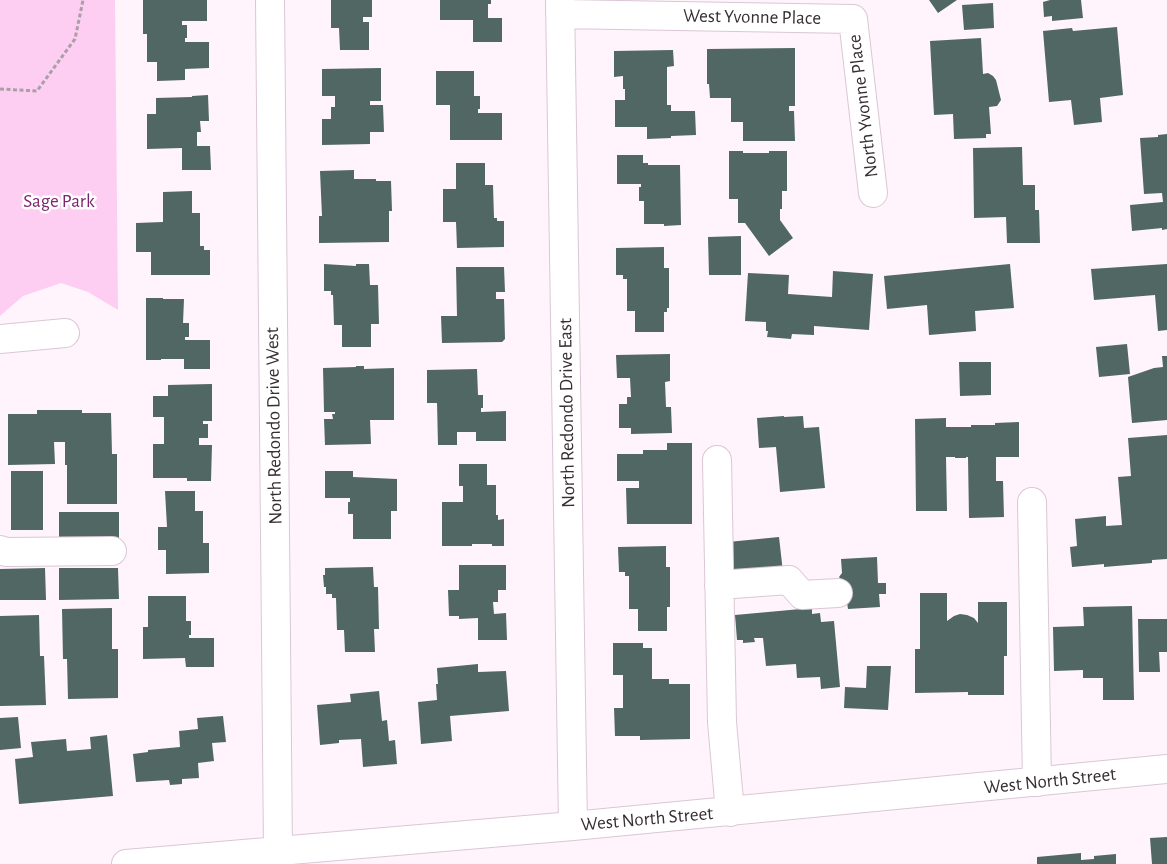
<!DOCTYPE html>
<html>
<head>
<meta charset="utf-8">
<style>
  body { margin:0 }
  canvas { display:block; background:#fff3fc }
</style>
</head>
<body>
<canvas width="1167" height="864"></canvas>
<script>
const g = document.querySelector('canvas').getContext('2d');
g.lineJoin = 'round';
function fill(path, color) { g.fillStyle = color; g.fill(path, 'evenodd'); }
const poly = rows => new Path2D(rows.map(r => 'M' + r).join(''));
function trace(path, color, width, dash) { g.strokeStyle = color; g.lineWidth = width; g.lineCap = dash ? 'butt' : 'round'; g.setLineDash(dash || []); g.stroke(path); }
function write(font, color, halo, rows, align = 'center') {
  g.font = font + ' "Alegreya Sans",sans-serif'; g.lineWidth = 5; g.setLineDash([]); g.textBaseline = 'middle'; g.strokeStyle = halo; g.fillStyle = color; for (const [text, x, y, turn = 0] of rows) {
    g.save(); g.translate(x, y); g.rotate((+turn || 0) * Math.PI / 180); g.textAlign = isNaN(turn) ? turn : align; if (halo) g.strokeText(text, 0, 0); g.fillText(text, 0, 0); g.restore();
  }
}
const green = poly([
  [0,0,115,0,118,310,88,292,61,283,23,296,0,316]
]);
const building = poly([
  [143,0,207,0,207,21,182,21,182,25,187,25,187,38,185,38,185,42,209,42,209,68,185,69,185,80,157,81,157,62,147,62,147,34,143,34],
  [331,0,372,0,372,17,363,17,363,22,369,22,369,50,340,50,339,28,331,28],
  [440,0,491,0,491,4,488,4,488,18,502,18,502,42,473,42,473,20,440,20],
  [929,0,957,0,938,13],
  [1050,0,1081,0,1083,18,1052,21,1052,16,1044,17,1043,2],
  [993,3,994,28,964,30,962,5],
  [1117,27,1123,95,1100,98,1102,122,1074,125,1071,100,1049,102,1043,31,1072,28,1073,31],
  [981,38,983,74,988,73,993,76,996,80,1001,100,997,106,989,107,991,134,986,134,986,138,954,139,953,114,934,115,930,41],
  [795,48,795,106,789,106,789,111,794,111,795,141,743,141,743,122,731,122,731,98,710,98,709,84,707,84,707,49],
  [673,50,674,66,667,67,667,105,671,105,671,111,695,111,696,135,671,136,671,138,647,139,647,127,615,127,615,100,625,100,625,89,623,89,623,76,614,77,614,51],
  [381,68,381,101,370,101,370,105,383,105,384,132,370,132,370,144,322,145,322,119,331,119,331,107,335,107,335,96,322,96,322,69],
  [436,71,474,71,474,96,480,96,480,109,478,109,478,113,502,113,502,140,450,140,450,105,436,105],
  [208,95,209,121,200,121,201,132,197,132,197,146,210,146,211,170,182,170,182,148,147,149,147,114,156,114,156,98,192,97,192,96],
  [1167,134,1167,229,1162,230,1162,228,1132,231,1130,205,1163,202,1162,193,1144,194,1140,138,1158,137,1158,135],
  [1022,147,1023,185,1035,185,1035,210,1039,210,1040,243,1007,243,1006,217,974,218,973,148],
  [729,151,743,151,743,153,769,153,769,151,787,151,787,191,782,191,782,209,780,209,780,220,793,238,769,256,745,223,738,223,738,199,729,199],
  [617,155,643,155,643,163,648,163,648,165,680,165,681,225,664,226,664,224,644,224,644,201,639,201,639,187,641,187,641,184,617,184],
  [456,163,485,163,485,185,493,185,494,218,497,218,497,221,504,221,504,247,457,248,456,222,443,222,443,189,456,189],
  [354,170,354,179,376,179,376,181,391,181,392,211,389,211,389,242,319,243,319,216,322,216,320,171],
  [192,191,192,213,200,213,200,246,204,246,204,250,210,250,210,275,151,275,151,252,136,252,136,223,163,222,163,192],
  [741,236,741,275,709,275,708,237],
  [664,247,664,268,669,268,669,308,667,308,667,312,664,312,664,332,635,332,635,311,627,311,627,279,623,279,623,275,616,275,616,248],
  [324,264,356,266,356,264,369,264,370,285,378,285,379,324,371,324,371,347,342,347,342,325,334,325,333,295,331,295,331,291,324,291],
  [1010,264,1014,308,975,311,976,331,929,335,927,305,887,309,884,276],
  [1167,264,1167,330,1158,331,1155,295,1094,300,1091,269],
  [456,267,504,267,505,292,496,292,496,299,504,299,505,339,502,342,442,343,441,316,457,316],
  [833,271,873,274,869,330,814,326,814,335,792,334,791,339,767,337,768,331,766,331,766,322,745,321,748,273,789,275,788,294,832,297],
  [146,298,163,298,163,299,184,299,183,323,189,323,189,337,185,337,185,340,210,340,210,369,184,369,184,359,161,359,161,360,146,360],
  [1127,344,1130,374,1099,377,1096,347],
  [670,354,670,381,665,382,666,407,671,407,672,433,631,434,631,428,619,428,619,404,627,404,627,397,631,397,630,378,617,378,616,355],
  [1162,356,1167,356,1167,420,1132,423,1128,377,1154,368,1163,367],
  [959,362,991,362,991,395,960,396],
  [356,366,364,366,364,369,394,368,394,420,370,420,371,444,325,445,324,419,333,419,332,414,335,414,335,412,324,412,323,368,356,367],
  [477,369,478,395,483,395,483,408,481,408,481,412,506,411,506,441,476,441,476,432,457,432,457,445,438,445,437,403,427,403,427,370],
  [212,384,212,421,203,421,203,424,208,424,208,438,199,438,199,445,212,445,211,481,187,481,187,478,153,478,153,444,164,444,164,417,153,417,153,396,168,396,168,385],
  [37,410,82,410,82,413,111,413,112,454,117,454,117,504,67,504,67,465,65,465,65,442,54,442,55,464,8,465,8,414,37,414],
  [784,416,784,417,803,416,804,428,819,427,825,488,780,492,776,447,759,448,757,418],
  [946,418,946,427,971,427,971,425,995,425,995,423,1019,422,1019,457,996,457,996,481,1003,481,1004,517,969,518,968,457,966,457,966,458,955,458,955,457,946,457,947,511,916,511,915,419],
  [1167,435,1167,559,1152,560,1152,563,1104,567,1104,564,1072,567,1070,547,1077,546,1075,519,1106,516,1106,526,1122,525,1118,477,1131,476,1128,438],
  [667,443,692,443,692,524,627,524,626,488,639,488,639,481,617,481,617,454,643,454,643,450,667,450],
  [459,464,487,464,487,485,496,485,496,515,498,515,498,520,504,519,504,546,492,546,492,544,472,544,472,546,442,546,442,502,463,502,463,486,459,486],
  [11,471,43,471,43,530,11,530],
  [325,471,353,471,353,477,397,479,397,511,391,511,391,539,353,539,353,514,348,514,348,502,350,502,350,498,325,498],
  [165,491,195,491,195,511,203,511,203,543,209,543,209,573,166,574,166,550,158,550,158,527,167,527],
  [59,512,119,512,119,543,59,544],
  [779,537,783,572,732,577,728,542],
  [666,546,666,567,670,567,670,607,667,607,667,631,638,631,638,609,629,609,629,576,625,576,625,572,619,572,618,547],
  [877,557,878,583,886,583,886,594,879,594,880,607,848,609,846,596,843,582,839,577,842,573,841,559],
  [459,565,506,565,506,590,498,590,498,602,493,602,494,614,506,613,507,640,478,640,478,618,459,619,459,616,449,616,448,590,459,590],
  [373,567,374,587,378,587,379,629,374,629,375,652,345,652,344,630,337,630,336,598,332,598,332,594,326,594,326,587,324,587,323,575,325,575,325,568],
  [45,568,46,600,0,600,0,569],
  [59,568,118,568,119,599,59,600],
  [920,593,947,593,947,621,954,616,960,614,967,615,974,618,978,623,978,602,1007,602,1007,656,1004,656,1004,695,968,695,968,692,915,693,915,649,920,649],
  [148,596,186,596,186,621,191,621,191,635,189,635,189,638,214,638,214,667,186,667,185,658,143,659,143,627,148,627],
  [1132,606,1134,700,1103,700,1103,678,1083,678,1083,670,1054,671,1053,627,1084,626,1083,607],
  [112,608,112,649,118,649,118,698,68,699,67,659,63,659,62,609],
  [812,608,812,614,820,613,821,622,834,621,840,687,821,689,820,677,797,678,796,664,766,666,763,638,754,638,755,642,743,643,743,640,737,640,735,615],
  [39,615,40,656,44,656,46,705,0,706,0,616],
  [1138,619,1167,619,1167,652,1159,652,1160,672,1139,672],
  [613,643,643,643,643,648,652,648,652,679,669,679,669,684,690,684,690,739,640,740,640,736,615,736,614,708,623,708,623,675,613,675],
  [478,664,478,672,506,671,509,711,450,716,452,741,421,744,418,702,437,700,436,684,438,684,437,668],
  [867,666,891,666,888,710,844,708,845,687,866,688],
  [379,691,382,721,387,720,389,741,395,740,397,764,363,767,361,739,339,740,339,743,320,745,317,705,351,702,350,694],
  [223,716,226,742,212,743,214,761,198,763,199,778,182,779,182,784,170,785,169,780,136,782,133,754,148,752,148,750,180,747,179,731,198,729,197,718],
  [18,717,21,748,0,750,0,718],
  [107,735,113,796,19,804,15,759,33,757,31,742,66,739,67,751,91,749,90,737],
  [1167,837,1167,864,1152,864,1150,838],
  [1081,853,1081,860,1094,859,1094,856,1116,854,1116,864,1037,864,1037,857]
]);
const path = poly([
  [0,89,37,91,75,39,83,0]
]);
const minor = poly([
  [270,0,278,851],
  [560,0,573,826],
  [560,14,853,19,873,193],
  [0,339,65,333],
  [717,460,722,722,730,812],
  [1032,502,1037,782],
  [0,550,6,552,112,551],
  [719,585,789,580,802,595,838,593],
  [126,864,573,826,1167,769]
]);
const streetNames = [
  ["West Yvonne Place",752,17,1],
  ["North Yvonne Place",863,106,-97],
  ["North Redondo Drive East",567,413,-91],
  ["North Redondo Drive West",274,426,-91],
  ["West North Street",1050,781,-6],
  ["West North Street",647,819,-5]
];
const parkNames = [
  ["Sage Park",59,201]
];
fill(green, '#fdcef2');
fill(building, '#506763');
trace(minor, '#dac7d5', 30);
trace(path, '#a99fa6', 3, [4, 2.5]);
trace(minor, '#fff', 28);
write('19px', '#362f34', '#fff', streetNames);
write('19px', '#7c256e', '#fff', parkNames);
</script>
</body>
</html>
